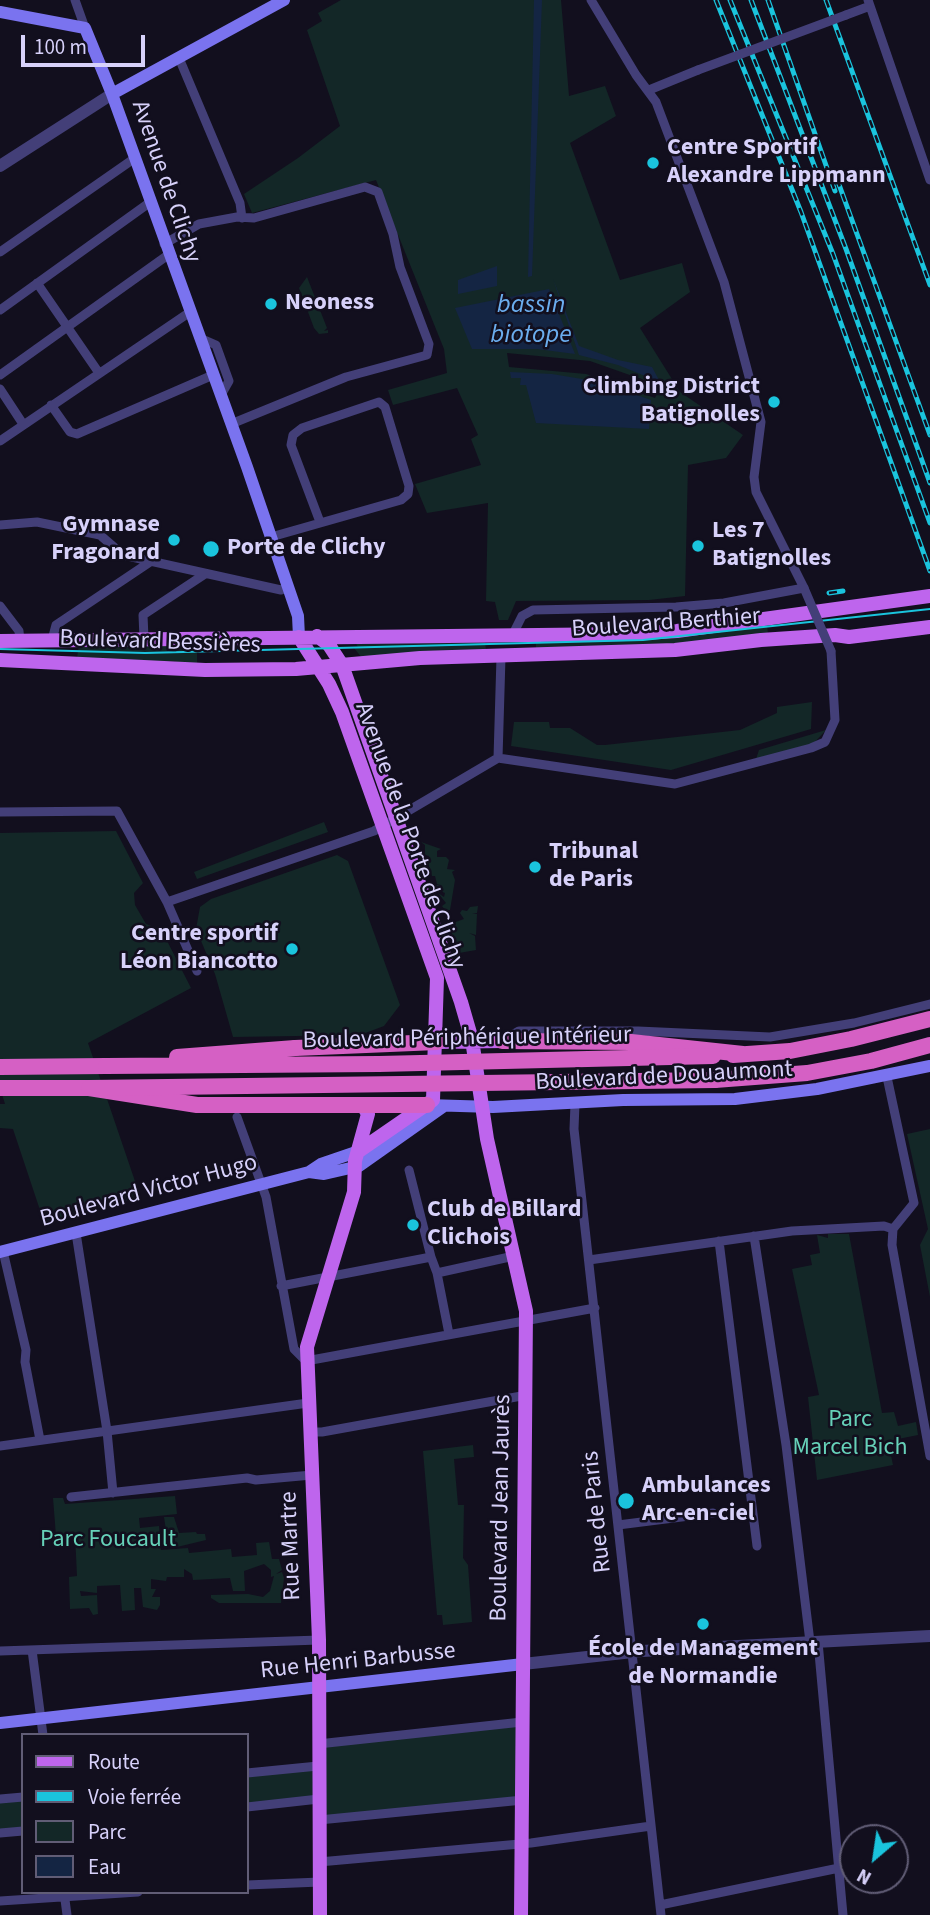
<!DOCTYPE html>
<html>
<head>
<meta charset="utf-8">
<style>
  body { margin:0 }
  #map { position:relative; width:930px; height:1915px; overflow:hidden; background:#120f1e; font-family:"Source Sans 3",sans-serif }
  canvas { display:block }
  .legend { position:absolute; left:21px; top:1733px; width:228px; height:161px; box-sizing:border-box; background:#120f1e; border:2px solid #615d76; margin:0; padding:9px 12px; list-style:none; font-size:21px; color:#d7d1fa }
  .legend li { display:flex; align-items:center; gap:14px; height:35px }
  .legend b { width:35px; border:2px solid #615d76 }
  .north { position:absolute; left:839px; top:1824px; width:70px; height:70px; box-sizing:border-box; background:#120f1e; border:2px solid #615d76; border-radius:50%; rotate:209deg; font-size:19px; font-weight:700; line-height:28px; text-align:center; color:#d7d1fa }
  .north::after { content:''; display:block; margin:auto; width:24px; height:32px; background:#1ac4dd; clip-path:polygon(50% 0,100% 100%,50% 72%,0 100%) }
  .scale { position:absolute; left:21px; top:35px; width:124px; height:32px; box-sizing:border-box; border:4px solid #d7d1fa; border-top:0; padding-left:9px; font-size:21px; line-height:24px; white-space:nowrap; color:#d7d1fa; -webkit-text-stroke:5px #120f1e; paint-order:stroke }
</style>
</head>
<body>
<div id="map">
<canvas width="930" height="1915"></canvas>
<ul class="legend">
<li><b style="height:9px;background:#be65ed"></b>Route</li>
<li><b style="height:9px;background:#1ac4dd"></b>Voie ferrée</li>
<li><b style="height:19px;background:#132727"></b>Parc</li>
<li><b style="height:19px;background:#142543"></b>Eau</li>
</ul>
<div class="north">N</div>
<div class="scale">100 m</div>
</div>
<script>
const g = document.querySelector('canvas').getContext('2d');
g.lineJoin = 'round';
function fill(path, color) { g.fillStyle = color; g.fill(path, 'evenodd'); }
const poly = rows => new Path2D(rows.map(r => 'M' + r).join(''));
function trace(path, color, width, dash) { g.strokeStyle = color; g.lineWidth = width; g.lineCap = dash ? 'butt' : 'round'; g.setLineDash(dash || []); g.stroke(path); }
function write(font, color, halo, rows, align = 'center') {
  g.font = font + ' "Source Sans 3",sans-serif'; g.lineWidth = 5; g.setLineDash([]); g.textBaseline = 'middle'; g.strokeStyle = halo; g.fillStyle = color; for (const [text, x, y, turn = 0] of rows) {
    g.save(); g.translate(x, y); g.rotate((+turn || 0) * Math.PI / 180); g.textAlign = isNaN(turn) ? turn : align; if (halo) g.strokeText(text, 0, 0); g.fillText(text, 0, 0); g.restore();
  }
}
const green = poly([
  [341,0,561,0,569,96,605,86,616,116,570,143,620,280,682,263,690,292,640,328,680,392,743,435,726,458,688,465,685,596,649,600,516,601,508,620,499,620,495,602,486,601,488,503,427,513,415,484,481,465,471,439,478,435,457,388,393,405,388,390,447,373,444,349,376,180,252,213,244,194,298,158,340,126,307,30,322,21,318,13],
  [507,353,590,361,661,386,655,398,586,374,509,367],
  [307,277,327,328,324,331,328,330,328,333,319,334,314,328,299,288],
  [767,624,768,634,676,645,536,649,536,640],
  [485,639,486,651,362,658,354,648,358,647,354,641],
  [197,643,197,665,172,661,98,662,77,658,79,645],
  [812,702,811,729,671,770,511,746,514,722,549,722,550,728,570,728,597,745,605,745,740,730,777,713,777,707],
  [826,730,813,744,756,759,759,750],
  [324,822,328,832,197,879,194,872],
  [116,831,143,883,134,893,135,905,146,924,161,929,191,988,88,1043,139,1193,133,1195,134,1199,44,1222,13,1129,0,1128,0,1104,5,1104,0,1088,0,833],
  [421,842,441,849,437,851,437,857,446,857,449,860,447,869,455,870,452,872,455,880,450,910,445,910,442,906,446,903,438,893,444,897,445,893,436,889,436,885,441,884,437,884,435,876,432,876,428,864,431,862,426,861,429,856,425,855,425,845],
  [337,855,348,861,400,1005,384,1026,360,1035,233,1037,215,974,196,929,200,907,211,899],
  [478,906,477,913,472,914,477,914,476,935,469,933,475,936,476,950,459,953,461,947,457,946,451,932,454,928,450,924,464,919,460,913,462,910,467,911,470,907],
  [930,1129,930,1297,920,1245,928,1229,907,1134],
  [828,1234,849,1234,882,1413,894,1412,898,1426,916,1422,918,1435,888,1441,893,1465,817,1480,808,1397,819,1395,792,1269,812,1265,810,1255,820,1253,817,1235,828,1238],
  [473,1445,474,1457,454,1459,458,1505,464,1505,463,1558,468,1565,472,1622,443,1625,442,1615,437,1615,423,1451],
  [175,1496,177,1514,139,1518,140,1528,159,1526,161,1550,188,1548,189,1553,231,1549,232,1557,257,1555,256,1543,269,1542,272,1559,279,1559,282,1570,276,1574,282,1572,284,1578,281,1603,219,1603,211,1598,211,1595,248,1594,263,1597,270,1591,274,1576,271,1577,271,1570,264,1564,244,1571,245,1591,233,1591,230,1578,193,1580,192,1574,184,1569,184,1577,167,1577,166,1581,151,1579,151,1589,156,1589,152,1597,160,1597,160,1605,157,1610,143,1607,141,1588,134,1588,135,1610,122,1611,120,1585,97,1586,97,1593,80,1591,81,1596,97,1595,98,1614,93,1615,89,1608,70,1609,69,1577,77,1576,75,1534,56,1536,53,1498,63,1498,65,1504],
  [164,1517,174,1517,179,1533,196,1532,197,1534,205,1534,206,1540,177,1547,173,1537,167,1537],
  [522,1722,523,1800,329,1820,319,1800,247,1807,247,1773,317,1766,318,1744],
  [23,1797,23,1831,0,1833,0,1799]
]);
const water = poly([
  [534,0,542,0,532,276,528,277],
  [497,266,497,286,458,294,458,280],
  [553,279,579,346,618,360,652,367,660,382,618,365,579,355],
  [549,289,575,354,537,349,472,349,455,308],
  [510,372,552,374,600,382,651,400,649,429,536,423,526,385,520,385,521,378,511,378]
]);
const stream = poly([
  [650,419,674,421]
]);
const minor = poly([
  [75,0,85,28],
  [868,0,930,180],
  [846,15,870,6],
  [179,58,240,203,242,218],
  [649,90,698,70],
  [164,244,199,224,237,217,254,218,365,187,378,192,393,234,400,267,429,344,427,355,346,377,231,424],
  [0,252,135,158],
  [37,283,99,373],
  [0,310,149,203],
  [200,338,216,345,229,381,221,395],
  [0,375,168,255],
  [0,389,23,424],
  [51,405,70,432,77,434,213,375],
  [0,441,190,312],
  [0,525,37,522,100,535,123,555,281,590,288,587],
  [271,537,401,500,408,494,409,486,385,407,379,402,302,428,293,435,291,445,320,522],
  [0,606,19,631,20,640],
  [513,634,522,616,533,610,676,607,724,603,804,588,756,492,754,477,761,422,724,282,656,102,636,75,591,0],
  [144,638,143,615,205,574],
  [52,640,56,625,150,562],
  [498,758,675,784,811,748,825,742,835,720,831,651],
  [498,758,501,657],
  [0,812,117,811,167,902,197,971],
  [167,902,374,831,498,758],
  [507,1038,519,1031,638,1031,770,1037,854,1023,930,1004],
  [887,1077,914,1203,893,1229],
  [575,1104,574,1129,661,1915],
  [237,1117,266,1197,294,1349,306,1361,595,1308],
  [893,1229,892,1245,930,1456],
  [76,1233,107,1431,113,1493],
  [754,1236,786,1445,810,1642],
  [719,1241,757,1546],
  [3,1251,26,1350,25,1362,40,1440],
  [431,1257,437,1273,449,1334],
  [589,1260,792,1231,884,1226,893,1229],
  [437,1273,514,1256],
  [281,1286,431,1257,409,1170],
  [310,1432,322,1432,527,1395],
  [0,1446,308,1403],
  [71,1497,247,1478,256,1480,312,1475],
  [618,1525,713,1513],
  [818,1642,843,1915],
  [32,1650,43,1735],
  [0,1651,319,1640],
  [318,1744,522,1722],
  [247,1773,318,1766],
  [0,1799,23,1797],
  [247,1807,319,1799],
  [319,1820,523,1800],
  [0,1833,23,1831],
  [319,1862,531,1843,651,1826],
  [247,1885,320,1882],
  [64,1892,67,1915],
  [0,1901,138,1892],
  [660,1905,839,1868]
]);
const tertiary = poly([
  [0,166,112,94],
  [523,1664,642,1651,930,1636]
]);
const secondary = poly([
  [0,12,85,28,112,94,247,467,298,616,299,637],
  [112,94,284,0],
  [427,1105,493,1107,623,1100,735,1099,817,1089,930,1066],
  [309,1172,324,1174,359,1166,444,1106],
  [0,1252,309,1172,321,1164,359,1151],
  [0,1723,523,1664]
]);
const primary = poly([
  [317,636,329,645,342,665,461,1002,472,1040,487,1139,526,1311,521,1915],
  [299,637,329,684,342,712,437,978,433,1100,359,1151],
  [0,641,627,634,677,631,930,596],
  [0,660,205,670,296,669,420,658,675,650,761,640,835,635,849,637,930,627],
  [437,1042,502,1041],
  [320,1915,319,1640,307,1347,354,1192,355,1161,368,1114,362,1104]
]);
const trunk = poly([
  [502,1041,631,1042,743,1054],
  [295,1048,437,1042],
  [733,1055,790,1051,851,1039,930,1019],
  [0,1067,106,1066],
  [715,1080,807,1073,871,1061,930,1045],
  [0,1088,89,1088,197,1105,427,1105]
]);
const tram = poly([
  [0,649,145,653,643,640,930,609]
]);
const rail = poly([
  [716,0,801,212,930,571],
  [730,0,833,254,930,523],
  [751,0,846,249,930,483],
  [768,0,835,191],
  [826,0,930,285],
  [837,179,930,435],
  [829,593,843,591]
]);
const minorBridge = poly([
  [698,70,846,15],
  [804,588,831,651]
]);
const trunkBridge = poly([
  [177,1057,295,1048],
  [106,1066,379,1064,713,1056],
  [89,1088,715,1080]
]);
const markers = [
  [653,163,7,"#1ac4dd"],
  [271,304,7,"#1ac4dd"],
  [774,402,7,"#1ac4dd"],
  [174,540,7,"#1ac4dd"],
  [698,546,7,"#1ac4dd"],
  [211,549,9,"#1ac4dd"],
  [535,867,7,"#1ac4dd"],
  [292,949,7,"#1ac4dd"],
  [413,1225,7,"#1ac4dd"],
  [626,1501,9,"#1ac4dd"],
  [703,1624,7,"#1ac4dd"]
];
const poiNames = [
  ["Centre Sportif",667,149],
  ["Alexandre Lippmann",667,177],
  ["Neoness",285,304],
  ["Climbing District",760,388,"right"],
  ["Batignolles",760,416,"right"],
  ["Gymnase",160,526,"right"],
  ["Fragonard",160,554,"right"],
  ["Les 7",712,532],
  ["Batignolles",712,560],
  ["Porte de Clichy",227,549],
  ["Tribunal",549,853],
  ["de Paris",549,881],
  ["Centre sportif",278,935,"right"],
  ["Léon Biancotto",278,963,"right"],
  ["Club de Billard",427,1211],
  ["Clichois",427,1239],
  ["Ambulances",642,1487],
  ["Arc-en-ciel",642,1515],
  ["École de Management",703,1650,"center"],
  ["de Normandie",703,1678,"center"]
];
const streetNames = [
  ["Avenue de Clichy",165,182,71],
  ["Boulevard Berthier",666,624,-4],
  ["Boulevard Bessières",160,643,2],
  ["Avenue de la Porte de Clichy",409,836,70],
  ["Boulevard Périphérique Intérieur",467,1039,-1],
  ["Boulevard de Douaumont",664,1077,-3],
  ["Boulevard Victor Hugo",149,1192,-15],
  ["Boulevard Jean Jaurès",502,1508,-89],
  ["Rue de Paris",598,1512,-96],
  ["Rue Martre",292,1546,-92],
  ["Rue Henri Barbusse",358,1662,-6]
];
const parkNames = [
  ["Parc",850,1421],
  ["Marcel Bich",850,1449],
  ["Parc Foucault",108,1541]
];
const waterNames = [
  ["bassin",531,306],
  ["biotope",531,336]
];
fill(green, '#132727');
fill(water, '#142543');
trace(stream, '#142543', 2.5);
trace(minor, '#433f78', 9);
trace(tertiary, '#433f78', 12);
trace(secondary, '#7a73ef', 12);
trace(primary, '#be65ed', 14);
trace(trunk, '#d560c4', 16);
trace(tram, '#1ac4dd', 2);
trace(rail, '#1ac4dd', 5);
trace(rail, '#120f1e', 2.5, [8]);
trace(minorBridge, '#433f78', 9);
trace(trunkBridge, '#d560c4', 16);
for (const [x, y, r, color] of markers) { const dot = new Path2D(); dot.arc(x, y, r, 0, 2 * Math.PI); g.fillStyle = color; g.fill(dot); trace(dot, '#120f1e', 2.5); }
write('bold 24px', '#d7d1fa', '#120f1e', poiNames, 'left');
write('24px', '#d7d1fa', '#120f1e', streetNames);
write('24px', '#66d1b9', '#120f1e', parkNames);
write('italic 26px', '#6badee', '#120f1e', waterNames);
</script>
</body>
</html>
